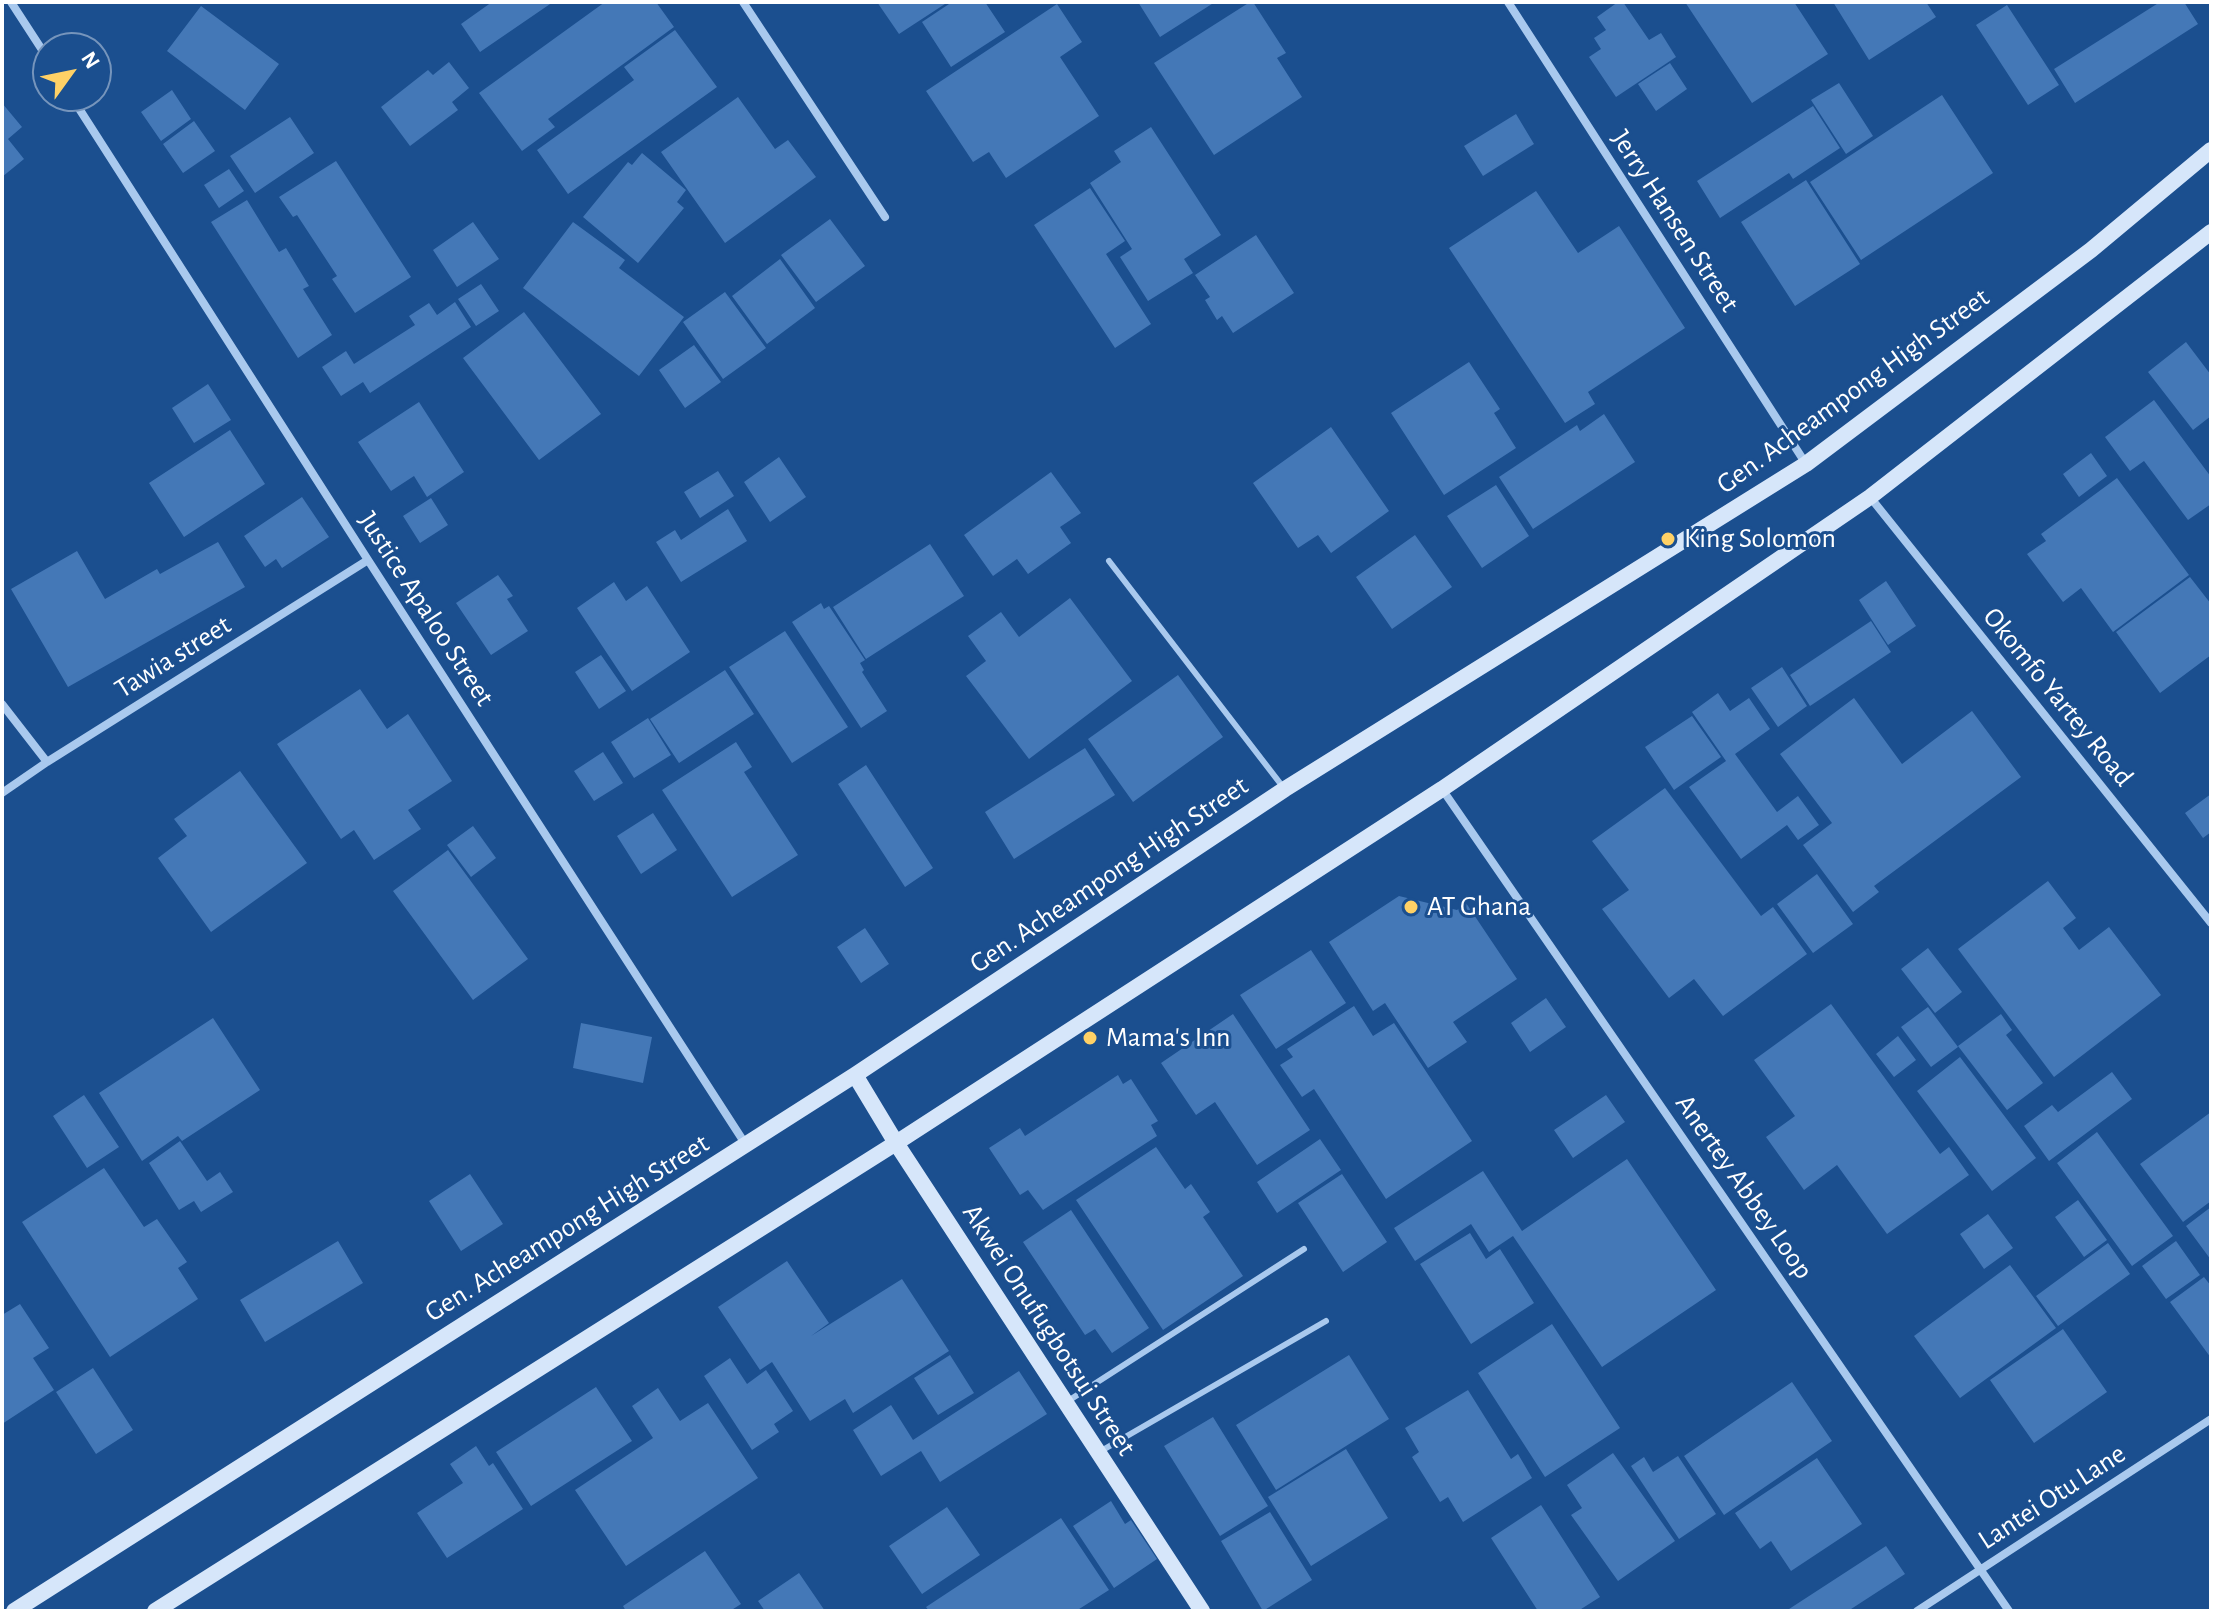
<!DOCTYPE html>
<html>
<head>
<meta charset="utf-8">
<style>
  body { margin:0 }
  #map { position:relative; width:2213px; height:1613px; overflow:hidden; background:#1b4f8f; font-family:"Alegreya Sans",sans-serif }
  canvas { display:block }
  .frame { position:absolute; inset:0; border:4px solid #fff; pointer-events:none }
  .north { position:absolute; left:32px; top:32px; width:80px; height:80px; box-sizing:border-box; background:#1b4f8f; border:2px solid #7695bc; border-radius:50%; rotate:57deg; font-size:22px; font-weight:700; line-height:32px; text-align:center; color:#fff }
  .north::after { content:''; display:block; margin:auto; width:28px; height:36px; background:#ffd166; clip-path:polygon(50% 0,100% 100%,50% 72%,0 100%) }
</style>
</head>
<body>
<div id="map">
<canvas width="2213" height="1613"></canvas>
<div class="frame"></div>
<div class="north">N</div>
</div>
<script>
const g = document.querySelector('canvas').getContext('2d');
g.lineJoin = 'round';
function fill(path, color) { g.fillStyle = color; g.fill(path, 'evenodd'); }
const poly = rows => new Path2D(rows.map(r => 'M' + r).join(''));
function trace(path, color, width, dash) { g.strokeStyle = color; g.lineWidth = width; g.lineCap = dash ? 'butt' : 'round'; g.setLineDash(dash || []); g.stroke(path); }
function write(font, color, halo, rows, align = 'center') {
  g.font = font + ' "Alegreya Sans",sans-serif'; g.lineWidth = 6; g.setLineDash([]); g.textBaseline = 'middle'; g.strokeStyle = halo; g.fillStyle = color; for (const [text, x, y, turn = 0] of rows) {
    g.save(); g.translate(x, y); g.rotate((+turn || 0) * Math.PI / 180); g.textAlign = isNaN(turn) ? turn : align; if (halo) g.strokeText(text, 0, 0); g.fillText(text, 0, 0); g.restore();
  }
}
const building = poly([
  [492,2,553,2,480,52,461,24],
  [605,2,656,2,674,27,548,119,555,127,522,151,479,93],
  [877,2,948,2,899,34],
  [952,2,985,2,1005,32,951,67,922,22],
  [1138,2,1215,2,1160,37],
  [1250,2,1253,2,1286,53,1277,58,1302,97,1214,155,1154,63],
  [1618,2,1623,2,1649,40,1661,33,1676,57,1616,97,1589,57,1601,49,1594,38,1606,30,1597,17],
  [1685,2,1794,2,1828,54,1752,103],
  [1833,2,1926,2,1936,17,1869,60],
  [2160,2,2184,2,2198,24,2075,103,2054,69],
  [1057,4,1082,42,1060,57,1099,116,1006,178,989,152,973,162,926,91],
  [2007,5,2059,85,2028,105,1976,25],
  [201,6,279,64,245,110,167,51],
  [675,30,717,87,568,194,537,150,634,80,624,67],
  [449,62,469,88,452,102,458,110,410,146,381,107,428,70,433,75],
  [1670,63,1687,89,1656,111,1638,84],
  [1839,83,1873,136,1846,154,1811,100],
  [172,90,191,119,161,141,141,112],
  [1942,95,1993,173,1861,260,1810,182],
  [738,97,775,149,788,140,816,177,725,243,661,152],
  [2,103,22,127,8,139,24,159,2,177],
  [1813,106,1840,148,1793,179,1789,173,1720,218,1697,181],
  [1516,114,1534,144,1483,176,1464,146],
  [290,117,314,153,255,193,230,156],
  [194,121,215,151,183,173,163,144],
  [1151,127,1221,235,1184,259,1193,273,1148,301,1120,257,1132,249,1090,183,1121,162,1114,151],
  [642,153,686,190,677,202,684,208,638,263,583,217,628,162,632,165],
  [336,161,411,277,355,313,332,279,337,276,297,215,293,217,279,197],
  [229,169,244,191,219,208,204,185],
  [1806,180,1860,264,1795,306,1741,222],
  [1090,188,1125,241,1106,254,1151,324,1115,348,1034,225],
  [1536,191,1578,253,1619,226,1685,328,1588,392,1595,404,1565,423,1449,248],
  [247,200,279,252,286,248,309,286,303,289,332,335,298,358,211,222],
  [830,219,865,266,816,302,781,255],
  [473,222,499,259,457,287,433,250],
  [573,222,625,260,619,268,684,317,639,376,523,288],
  [1256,235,1294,293,1233,333,1222,316,1217,320,1205,300,1210,297,1195,275],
  [780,259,815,308,767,344,732,296],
  [481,284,499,311,476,326,458,299],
  [725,292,766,348,723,379,683,322],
  [455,302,471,327,370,393,363,382,341,396,322,367,346,351,354,364,415,325,409,316,429,303,437,315],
  [524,312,601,414,539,460,463,358],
  [2186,342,2211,375,2211,416,2193,430,2148,372],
  [694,345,721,382,685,408,659,370],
  [1469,362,1500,409,1494,413,1516,448,1444,495,1391,413],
  [208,384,231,420,194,443,172,408],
  [2154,400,2211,477,2211,504,2188,520,2144,461,2130,471,2105,437],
  [419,402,464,472,427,497,414,476,391,491,358,442],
  [1604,414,1635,462,1533,529,1499,477,1577,425,1580,431],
  [1331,427,1389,511,1331,553,1318,535,1298,548,1253,483],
  [230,430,265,484,184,537,149,483],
  [2091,453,2107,476,2079,497,2063,474],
  [779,457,806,497,770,522,744,482],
  [718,471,734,496,700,518,684,492],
  [1051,472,1081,513,1060,527,1071,543,1028,574,1017,559,993,576,964,535],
  [2117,478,2189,575,2113,632,2081,588,2063,602,2027,554,2046,541,2041,534],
  [1496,485,1529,536,1482,568,1447,516],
  [302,497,329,537,282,568,276,559,265,567,244,536],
  [431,498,448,525,420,543,403,516],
  [728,509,747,541,681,582,656,542,675,530,681,540],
  [1415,535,1452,587,1392,629,1356,577],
  [218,542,245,587,68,687,11,589,77,551,105,599,157,569,160,574],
  [930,544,964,596,866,659,833,607],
  [498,575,513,596,507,599,528,631,491,655,456,603],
  [2190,577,2211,604,2211,655,2160,693,2116,632],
  [1886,581,1916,626,1888,645,1859,600],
  [614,582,626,601,647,586,690,652,632,691,577,608],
  [1070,598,1132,681,1029,759,966,676,986,661,968,636,1001,612,1019,637],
  [821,603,824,609,829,606,865,660,860,663,864,670,862,672,887,711,861,728,792,622],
  [1871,621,1891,652,1810,706,1790,675],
  [785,631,848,727,792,763,729,667],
  [601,655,626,691,599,709,575,672],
  [1782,667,1807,706,1778,727,1751,688],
  [725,670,754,714,679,763,650,719],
  [1178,675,1223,737,1133,802,1088,739],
  [360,689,387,729,408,714,452,781,408,810,421,829,374,860,354,830,341,839,277,744],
  [1718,693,1730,711,1749,698,1770,729,1735,754,1777,812,1798,796,1819,825,1798,840,1787,825,1741,859,1689,787,1726,761,1692,712],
  [1854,698,1902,764,1972,711,2021,777,1874,886,1879,892,1853,912,1803,845,1832,823,1780,754],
  [1692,716,1721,757,1674,790,1645,747],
  [648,718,671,755,634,778,611,742],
  [736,742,752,767,744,772,798,855,732,897,662,790],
  [1085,748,1115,795,1014,859,985,812],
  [603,752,623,783,594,801,574,771],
  [866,765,933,868,905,887,838,784],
  [240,771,307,863,211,932,158,858,187,836,174,819],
  [1665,788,1761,916,1773,907,1807,954,1723,1016,1694,979,1669,998,1602,909,1629,890,1592,841],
  [2211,794,2211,832,2203,838,2185,813],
  [653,813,677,850,641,874,617,836],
  [473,826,496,858,471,877,447,845],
  [448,850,528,959,473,1000,393,891],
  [1817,874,1853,924,1813,953,1777,904],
  [2048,881,2076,918,2063,928,2079,950,2109,927,2161,995,2054,1077,1958,949],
  [1399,896,1457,910,1466,903,1517,979,1453,1022,1467,1042,1428,1068,1385,1003,1373,1011,1329,942],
  [865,928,889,964,861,983,837,947],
  [1928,948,1962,992,1935,1013,1901,969],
  [1311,950,1346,1003,1276,1049,1240,995],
  [1546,998,1566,1027,1530,1052,1511,1023],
  [1831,1004,1940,1154,1949,1147,1969,1175,1887,1234,1837,1165,1804,1190,1766,1137,1795,1116,1754,1060],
  [1354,1006,1373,1036,1394,1023,1472,1141,1386,1199,1314,1089,1302,1097,1280,1065,1293,1057,1287,1049],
  [1928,1007,1958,1047,1931,1067,1901,1027],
  [1233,1014,1310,1130,1257,1165,1215,1102,1196,1115,1161,1063],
  [2001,1014,2012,1030,2006,1035,2043,1083,2007,1110,1958,1046],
  [213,1018,260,1090,182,1141,178,1136,142,1161,99,1093],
  [581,1023,652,1037,643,1083,573,1068],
  [1898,1036,1916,1060,1894,1077,1876,1054],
  [1960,1057,2036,1158,1992,1191,1917,1091],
  [2112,1072,2132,1099,2049,1161,2024,1126,2052,1105,2058,1112],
  [1118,1075,1123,1084,1131,1079,1158,1121,1151,1125,1157,1136,1043,1210,1028,1190,1020,1195,989,1148,1020,1128,1025,1136],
  [84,1095,119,1147,87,1168,53,1116],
  [1606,1095,1625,1122,1573,1158,1554,1130],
  [2211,1112,2211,1201,2183,1222,2140,1164],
  [2097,1132,2173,1236,2132,1266,2057,1163],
  [1320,1139,1341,1170,1277,1213,1257,1182],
  [180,1141,207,1181,220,1172,233,1192,201,1212,194,1201,179,1210,149,1163],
  [1156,1147,1185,1189,1191,1184,1210,1212,1203,1217,1243,1276,1163,1330,1076,1200],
  [1627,1159,1716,1290,1602,1367,1513,1236,1489,1252,1471,1224,1415,1261,1394,1228,1483,1171,1522,1231],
  [104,1168,144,1227,157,1219,187,1262,178,1268,198,1299,110,1357,22,1222],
  [470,1174,503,1224,461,1251,429,1201],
  [1342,1174,1387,1242,1343,1272,1298,1203],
  [2078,1200,2107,1240,2084,1257,2055,1217],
  [2211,1207,2211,1260,2186,1226],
  [1071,1210,1149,1328,1112,1353,1095,1329,1085,1335,1023,1242],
  [1988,1214,2013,1248,1984,1269,1960,1234],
  [1470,1233,1486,1259,1500,1249,1534,1303,1471,1344,1420,1264],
  [338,1241,363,1283,265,1342,240,1300],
  [2176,1241,2200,1275,2166,1299,2142,1266],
  [2108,1243,2130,1274,2058,1326,2036,1296],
  [787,1261,829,1323,811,1336,902,1279,949,1351,853,1413,845,1399,810,1421,772,1362,760,1370,718,1307],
  [2010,1265,2056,1328,1960,1398,1914,1336],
  [2204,1277,2211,1286,2211,1358,2170,1302],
  [20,1304,49,1348,33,1358,54,1390,2,1424,2,1315],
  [1552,1324,1620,1428,1545,1477,1478,1373],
  [2063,1329,2107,1392,2034,1443,1990,1380],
  [950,1355,974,1393,938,1415,914,1378],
  [1349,1355,1389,1419,1276,1490,1236,1425],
  [730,1358,747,1384,766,1370,793,1411,774,1424,779,1432,752,1450,704,1376],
  [93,1368,133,1430,96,1454,56,1392],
  [1019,1371,1047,1414,940,1482,921,1451,881,1476,853,1430,891,1405,913,1440],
  [1792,1382,1832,1441,1724,1515,1684,1456],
  [596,1387,632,1441,531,1506,496,1452],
  [658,1388,680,1421,708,1403,758,1478,626,1566,575,1490,653,1438,632,1406],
  [1468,1390,1511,1459,1518,1454,1532,1478,1463,1522,1448,1497,1440,1502,1412,1457,1419,1452,1405,1428],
  [1213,1417,1268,1506,1220,1536,1164,1446],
  [476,1446,489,1466,493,1463,523,1509,447,1558,417,1513,463,1483,450,1464],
  [1346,1449,1388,1518,1311,1566,1268,1497],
  [1613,1453,1675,1541,1618,1581,1571,1515,1582,1508,1567,1485],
  [1678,1456,1716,1514,1679,1539,1631,1466,1644,1457,1653,1472],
  [1817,1458,1862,1524,1791,1571,1771,1541,1760,1549,1735,1513],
  [1111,1501,1125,1524,1131,1520,1157,1559,1114,1588,1073,1526],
  [1541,1505,1600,1597,1578,1611,1538,1611,1491,1538],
  [947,1507,980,1555,922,1594,889,1546],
  [1270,1512,1312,1580,1263,1611,1221,1541],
  [1061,1518,1109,1590,1076,1611,929,1611,926,1607],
  [1886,1546,1905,1574,1848,1611,1786,1611],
  [705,1551,741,1604,730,1611,626,1611,623,1606],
  [799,1573,825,1611,765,1611,758,1601]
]);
const lane = poly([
  [1109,561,1283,787],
  [1068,1401,1304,1249],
  [1101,1451,1326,1321]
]);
const street = poly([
  [11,2,48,59],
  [743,2,885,217],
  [1508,2,1806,464],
  [71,96,368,560,746,1145],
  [1870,497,2211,923],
  [2,704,47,762],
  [1442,789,2009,1611],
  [2,793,47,762,368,560],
  [1917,1611,2211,1419]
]);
const secondary = poly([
  [855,1075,896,1143,1202,1611],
  [14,1611,855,1075,1285,789,1806,464,2091,250,2211,150],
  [155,1611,896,1143,1442,789,1870,497,2211,232]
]);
const markers = [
  [1668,539,8,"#ffd166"],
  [1411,907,8,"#ffd166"],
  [1090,1038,8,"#ffd166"]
];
const streetNames = [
  ["Jerry Hansen Street",1675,221,57],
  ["Gen. Acheampong High Street",1853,391,-36],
  ["Justice Apaloo Street",426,609,57],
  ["Tawia street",173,657,-32],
  ["Okomfo Yartey Road",2058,697,51],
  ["Gen. Acheampong High Street",1109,875,-34],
  ["Anertey Abbey Loop",1744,1187,55],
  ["Gen. Acheampong High Street",567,1228,-32],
  ["Akwei Onufugbotsui Street",1049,1330,57],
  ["Lantei Otu Lane",2052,1497,-33]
];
const poiNames = [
  ["King Solomon",1684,539],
  ["AT Ghana",1427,907],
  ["Mama's Inn",1106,1038]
];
fill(building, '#4478b7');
trace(lane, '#a9c9ee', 6);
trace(street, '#a9c9ee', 8);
trace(secondary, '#d6e6fa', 16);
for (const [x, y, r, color] of markers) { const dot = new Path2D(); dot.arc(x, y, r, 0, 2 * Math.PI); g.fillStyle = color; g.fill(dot); trace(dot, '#1b4f8f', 3); }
write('28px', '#fff', '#1b4f8f', streetNames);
write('28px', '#fff', '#1b4f8f', poiNames, 'left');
</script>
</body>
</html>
